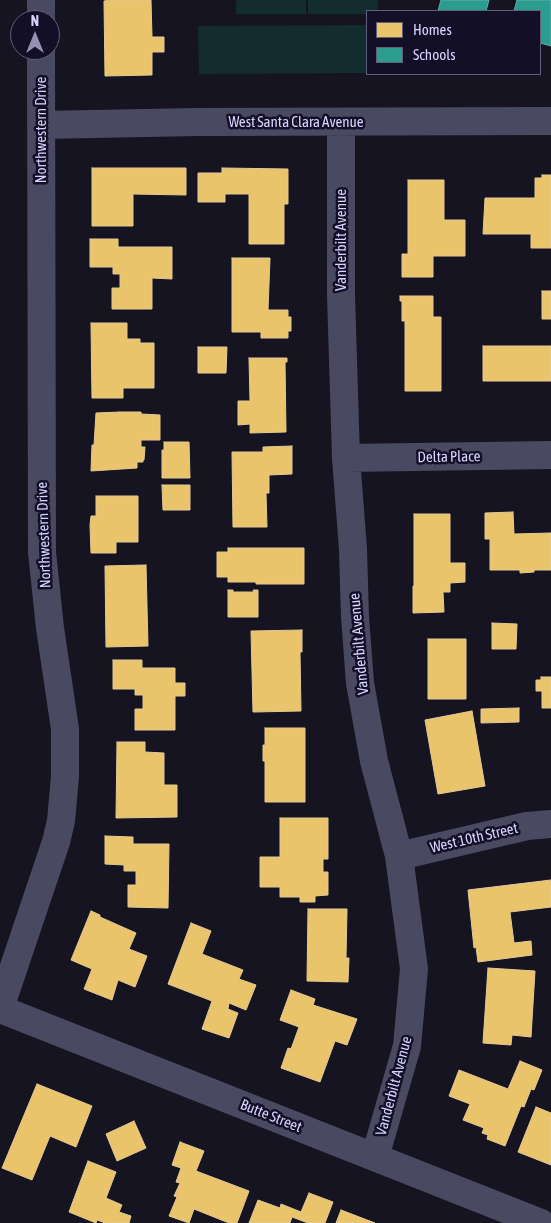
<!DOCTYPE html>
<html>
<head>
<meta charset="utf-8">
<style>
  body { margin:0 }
  #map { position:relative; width:551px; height:1223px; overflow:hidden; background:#161421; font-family:"Asap Condensed",sans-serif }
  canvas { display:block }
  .legend { position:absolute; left:366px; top:10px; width:175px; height:65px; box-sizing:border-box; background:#130f26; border:1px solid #625e7d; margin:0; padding:6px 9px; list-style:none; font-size:15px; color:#d9d4ff }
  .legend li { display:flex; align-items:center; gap:10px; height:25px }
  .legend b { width:25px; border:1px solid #625e7d }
  .north { position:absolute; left:10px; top:10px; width:50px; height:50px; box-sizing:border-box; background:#130f26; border:1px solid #625e7d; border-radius:50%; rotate:0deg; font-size:14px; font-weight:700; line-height:20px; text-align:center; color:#d9d4ff }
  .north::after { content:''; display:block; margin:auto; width:18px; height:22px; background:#9591b1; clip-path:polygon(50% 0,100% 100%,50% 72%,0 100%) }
</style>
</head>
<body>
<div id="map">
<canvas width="551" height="1223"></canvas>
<ul class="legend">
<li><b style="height:14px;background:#e9c46a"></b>Homes</li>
<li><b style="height:14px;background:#2a9d8f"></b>Schools</li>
</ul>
<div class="north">N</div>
</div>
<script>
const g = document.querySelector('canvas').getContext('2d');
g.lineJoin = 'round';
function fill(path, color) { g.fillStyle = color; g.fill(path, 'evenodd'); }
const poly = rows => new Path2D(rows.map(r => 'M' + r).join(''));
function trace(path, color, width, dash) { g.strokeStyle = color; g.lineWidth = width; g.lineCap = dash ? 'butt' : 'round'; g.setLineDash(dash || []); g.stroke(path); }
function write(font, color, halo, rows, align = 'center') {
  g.font = font + ' "Asap Condensed",sans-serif'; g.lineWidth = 5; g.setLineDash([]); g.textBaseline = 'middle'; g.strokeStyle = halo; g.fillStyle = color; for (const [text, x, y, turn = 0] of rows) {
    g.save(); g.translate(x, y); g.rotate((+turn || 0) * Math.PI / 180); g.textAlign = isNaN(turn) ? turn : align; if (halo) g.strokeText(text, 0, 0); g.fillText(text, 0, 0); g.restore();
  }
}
const green = poly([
  [236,0,306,0,306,14,236,14],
  [308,0,378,0,378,11,367,11,367,14,308,14],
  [367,25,367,73,199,74,198,26]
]);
const homes = poly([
  [110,0,151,0,152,37,164,37,164,52,152,52,152,75,105,76,104,1,110,0],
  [92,168,186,168,186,195,133,194,133,226,92,226,92,168],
  [222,168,288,169,288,204,284,204,284,244,249,244,249,194,225,194,225,202,198,202,198,173,222,173,222,168],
  [542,175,551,175,551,248,531,248,531,234,483,234,485,198,535,198,535,178,542,178,542,175],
  [408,180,444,180,444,220,465,220,465,256,433,256,433,277,402,277,402,254,408,254,408,180],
  [90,239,118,239,118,247,172,247,172,279,152,278,152,309,112,309,112,288,120,288,120,274,113,274,113,267,90,267,90,239],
  [232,258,270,258,268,310,288,310,288,317,291,317,291,331,288,331,288,338,261,338,261,332,232,332,232,258],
  [542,291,551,291,551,319,542,319,542,291],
  [400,296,433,296,433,317,441,317,441,391,405,391,405,321,402,321,402,301,400,301,400,296],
  [91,323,127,323,127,339,140,339,140,343,154,343,154,388,123,388,123,398,92,398,91,323],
  [483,346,551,346,551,381,483,381,483,346],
  [198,347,227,347,226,373,198,373,198,347],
  [249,358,287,358,287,362,285,362,286,432,250,433,250,424,238,425,238,401,250,401,249,358],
  [120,412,141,412,141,414,160,415,160,440,141,440,141,447,145,447,144,460,143,460,143,462,137,462,137,468,91,471,92,445,94,445,96,413,120,412],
  [164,442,189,442,190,478,162,478,162,450,164,450,164,442],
  [292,446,292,474,269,475,269,493,266,493,267,527,233,527,232,452,263,452,263,447,292,446],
  [162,485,190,485,190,510,163,510,162,485],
  [96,496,138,496,138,542,116,542,116,553,91,553,90,525,91,516,96,516,96,496],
  [513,512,514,534,551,533,551,570,534,570,534,572,520,573,520,570,490,570,490,539,485,539,485,513,513,512],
  [414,514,450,514,450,563,465,563,465,582,450,583,450,592,443,592,444,612,413,613,413,586,414,586,414,514],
  [228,548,304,548,304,584,256,584,256,582,228,582,228,577,217,577,217,552,228,552,228,548],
  [146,565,148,646,106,647,105,566,146,565],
  [228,590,233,590,233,592,254,592,253,590,258,590,258,617,228,617,228,590],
  [492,623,517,624,516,649,492,649,492,623],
  [302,630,302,652,300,652,301,711,253,712,251,631,302,630],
  [428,639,466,639,466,699,428,699,428,639],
  [113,660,142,660,142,668,175,668,175,683,185,683,185,696,175,696,175,730,135,730,135,709,143,709,143,695,135,695,135,689,113,689,113,660],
  [541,677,551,677,551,708,542,708,542,691,536,691,536,680,541,680,541,677],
  [519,708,519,722,481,723,481,709,519,708],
  [472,711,485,786,438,794,425,720,472,711],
  [265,728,305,728,305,802,265,802,265,761,263,761,263,745,265,745,265,728],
  [117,742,145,742,145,752,164,753,164,785,177,785,177,817,116,818,117,742],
  [280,818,328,818,328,859,323,859,323,872,328,872,328,895,315,896,315,902,300,902,300,897,280,897,280,887,260,887,260,857,280,857,280,818],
  [105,836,133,837,133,844,169,844,168,908,128,907,128,885,136,885,136,871,124,871,124,865,105,864,105,836],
  [551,880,551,907,510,912,514,943,531,941,532,955,478,962,476,947,474,948,468,890,551,880],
  [308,909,347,909,346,958,349,958,348,982,307,981,308,909],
  [91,911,100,915,100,917,136,933,129,949,147,956,135,987,118,980,112,1000,84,989,92,969,71,960,91,911],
  [191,923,211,931,202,954,243,970,239,979,256,985,246,1010,229,1003,228,1009,238,1013,229,1038,202,1029,212,1001,168,984,191,923],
  [488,968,535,971,531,1037,512,1035,511,1045,483,1043,488,968],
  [291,990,315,999,313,1005,357,1019,347,1045,335,1041,320,1082,281,1068,288,1048,291,1049,299,1027,280,1020,291,990],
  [520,1061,542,1070,534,1090,531,1089,524,1107,521,1106,505,1146,487,1139,488,1135,482,1133,484,1128,463,1120,470,1104,449,1096,459,1070,508,1089,520,1061],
  [37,1084,92,1106,76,1147,50,1136,32,1180,2,1168,37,1084],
  [536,1107,551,1113,551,1165,518,1152,536,1107],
  [134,1121,146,1148,117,1161,106,1134,134,1121],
  [180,1142,204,1151,196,1171,249,1191,237,1223,229,1223,194,1209,189,1223,169,1216,177,1197,174,1196,180,1183,176,1182,181,1168,172,1165,180,1142],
  [88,1161,116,1172,106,1198,122,1205,119,1212,131,1216,129,1223,105,1223,97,1220,96,1223,69,1212,88,1161],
  [309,1193,333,1202,325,1223,308,1223,292,1217,290,1223,249,1223,258,1200,280,1208,281,1204,301,1212,309,1193],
  [341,1210,375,1223,336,1223,341,1210]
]);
const schools = poly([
  [441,0,489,0,486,11,438,11,441,0],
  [517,0,551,0,551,46,540,43,540,11,514,11,517,0]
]);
const street = poly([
  [41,0,41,20],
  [341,122,341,295,346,458,353,549,355,617,360,683,374,761,399,856,414,969,407,1046,375,1157],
  [41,125,198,122,551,121],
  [346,458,551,455],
  [399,856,527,826,551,824],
  [0,1008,56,842,61,821,65,776,65,729,50,628,42,552,41,50],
  [0,1009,541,1223]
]);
const streetNames = [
  ["West Santa Clara Avenue",296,122],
  ["Northwestern Drive",41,130,-90],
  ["Vanderbilt Avenue",341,240,-90],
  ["Delta Place",449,457,-1],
  ["Northwestern Drive",44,535,-92],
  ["Vanderbilt Avenue",359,644,-95],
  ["West 10th Street",474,838,-13],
  ["Vanderbilt Avenue",394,1086,-75],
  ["Butte Street",271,1116,22]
];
fill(green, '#132c2d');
fill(homes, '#e9c46a');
trace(homes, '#e4c997', 1);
fill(schools, '#2a9d8f');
trace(schools, '#5eaeb1', 1);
trace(street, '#4a4962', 28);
write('15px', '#d9d4ff', '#130f26', streetNames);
</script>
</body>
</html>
